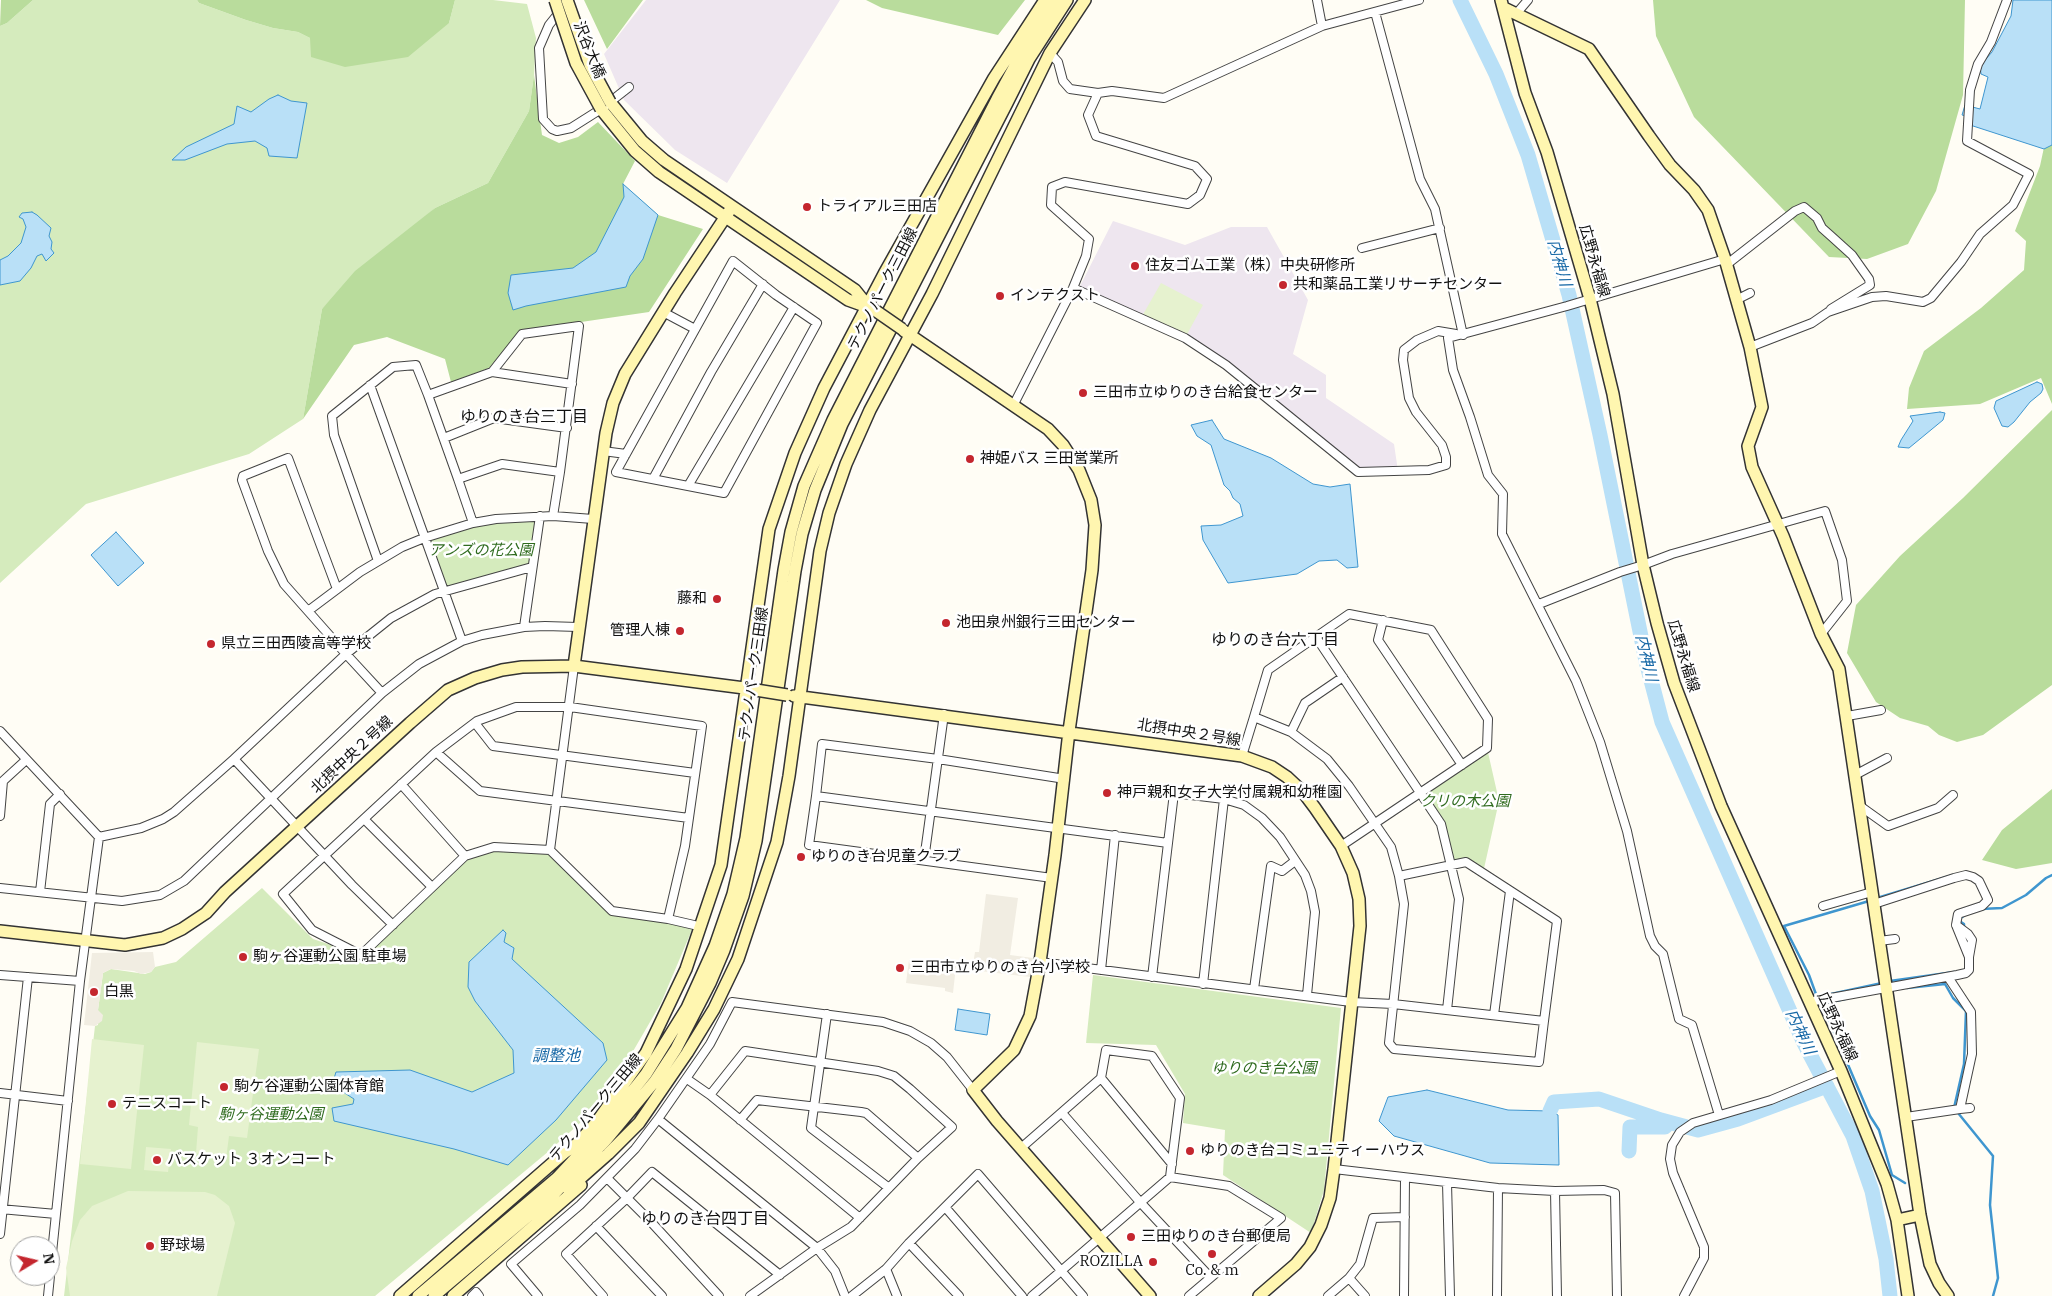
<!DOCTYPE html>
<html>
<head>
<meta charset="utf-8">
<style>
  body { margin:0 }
  #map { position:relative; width:2052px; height:1296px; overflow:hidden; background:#fffdf5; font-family:"IBM Plex Serif",serif }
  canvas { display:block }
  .north { position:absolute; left:10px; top:1236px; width:50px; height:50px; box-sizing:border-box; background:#fff; border:1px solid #a0a0a0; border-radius:50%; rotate:81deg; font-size:14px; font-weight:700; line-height:20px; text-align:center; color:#111 }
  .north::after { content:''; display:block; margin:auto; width:18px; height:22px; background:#c4262e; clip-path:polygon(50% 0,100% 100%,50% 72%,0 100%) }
</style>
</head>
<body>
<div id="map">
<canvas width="2052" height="1296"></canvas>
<div class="north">N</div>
</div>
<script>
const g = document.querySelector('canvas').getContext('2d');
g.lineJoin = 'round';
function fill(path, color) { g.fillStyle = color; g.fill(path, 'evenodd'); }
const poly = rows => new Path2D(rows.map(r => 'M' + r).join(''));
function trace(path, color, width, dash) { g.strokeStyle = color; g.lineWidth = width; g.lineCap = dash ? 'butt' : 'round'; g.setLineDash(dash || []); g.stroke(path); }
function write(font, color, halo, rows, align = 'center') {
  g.font = font + ' "IBM Plex Serif","Noto Sans JP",serif'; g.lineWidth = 5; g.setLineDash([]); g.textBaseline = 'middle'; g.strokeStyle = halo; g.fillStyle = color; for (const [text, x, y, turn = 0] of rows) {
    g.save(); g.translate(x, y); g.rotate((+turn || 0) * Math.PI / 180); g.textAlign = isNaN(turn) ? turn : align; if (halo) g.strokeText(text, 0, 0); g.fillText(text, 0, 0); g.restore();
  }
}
const industrial = poly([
  [646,0,840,0,727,183,675,150,624,100,604,54],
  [1113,221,1185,245,1231,227,1267,227,1308,300,1293,354,1326,375,1326,398,1394,444,1398,471,1358,472,1185,338,1078,290]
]);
const green = poly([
  [33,0,197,0,199,3,246,20,273,28,298,32,310,38,449,23,455,0,493,0,527,4,536,38,534,75,529,111,488,183,435,208,322,309,303,419,249,454,86,504,0,583,0,26,7,23],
  [540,516,532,567,444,591,424,538,473,523],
  [1487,748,1499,801,1483,873,1466,862,1451,865,1441,824,1421,792],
  [494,847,550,850,612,911,694,925,661,1003,621,1072,581,1122,549,1151,375,1296,64,1296,95,1026,98,1025,98,1010,103,973,111,969,145,974,151,972,155,967,176,962,262,888,313,939,361,955,465,856],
  [1093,975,1341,1008,1324,1190,1311,1233,1223,1175,1225,1130,1183,1123,1185,1094,1156,1045,1086,1043]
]);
const forest = poly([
  [1,0,33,0,7,23,0,26],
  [197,0,455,0,449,23,408,57,345,67,311,57,310,38,298,32,273,28,246,20,199,3],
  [584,0,643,0,607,49],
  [866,0,1025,0,998,35,882,8],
  [1653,0,1965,0,1963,95,1936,191,1908,244,1867,259,1829,257,1694,117,1656,36],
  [534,75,542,135,559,143,578,137,598,122,635,161,623,184,658,215,703,229,649,312,520,331,489,368,451,382,445,359,387,337,354,345,303,419,322,309,355,271,435,208,488,183,529,111],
  [2052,110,2052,404,2041,378,1980,404,1907,409,1909,388,1924,351,1981,308,2024,270,2026,241,2015,231,2040,166],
  [2052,410,2052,685,1983,735,1957,742,1939,735,1928,726,1900,718,1876,702,1847,653,1856,605,1900,556,1963,498],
  [2052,789,2052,863,2016,869,1982,860,2002,830]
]);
const pitch = poly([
  [1161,283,1203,305,1185,338,1141,318],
  [92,1039,144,1045,131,1169,80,1164],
  [197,1042,259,1049,247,1138,229,1136,226,1159,196,1153,198,1127,189,1125],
  [146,1147,171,1149,168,1172,144,1170],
  [128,1191,205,1192,215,1195,229,1206,235,1223,217,1296,70,1296,66,1268,72,1241,80,1220,92,1206]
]);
const plaza = poly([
  [986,894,1018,898,1010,955,1033,958,1030,977,972,970,975,952,979,952],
  [153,952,155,967,151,972,141,974,134,971,111,969,103,973,98,1010,103,1015,102,1021,95,1026,84,1025,92,953],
  [909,960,956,966,953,993,945,991,945,988,906,983]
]);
const water = poly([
  [2013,0,2052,0,2052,145,2044,149,1970,125,1971,117,1962,115,1965,105,1980,109,1988,77,1981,74,1980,66,1992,52,2011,16,2013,0],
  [278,95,291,101,307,103,297,158,269,156,267,148,255,141,227,144,185,160,172,160,186,147,234,124,237,106,251,112,269,99,278,95],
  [623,184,658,215,643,259,630,276,626,287,526,306,513,310,508,293,511,275,573,268,596,252,624,197,623,184],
  [32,212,37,215,51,228,49,236,52,242,51,249,54,253,46,261,42,254,37,256,31,268,20,281,0,285,0,260,8,256,21,243,26,227,23,219,19,217,22,213,32,212],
  [2037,382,2042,384,2043,389,2041,393,2030,402,2014,422,2008,427,2002,426,1994,408,1996,401,2037,382],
  [1940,412,1945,413,1943,420,1909,448,1898,447,1901,440,1913,421,1910,416,1940,412],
  [1212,420,1224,439,1271,458,1313,484,1330,487,1350,484,1358,567,1347,568,1337,560,1319,561,1297,574,1228,583,1203,540,1201,526,1221,525,1243,516,1240,504,1233,498,1230,491,1224,485,1211,445,1197,436,1191,425,1212,420],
  [116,532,144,563,118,586,91,555,116,532],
  [503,930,506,933,504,942,514,948,512,959,603,1043,607,1060,556,1120,508,1165,454,1149,334,1121,332,1108,353,1104,354,1099,332,1085,336,1072,410,1070,472,1092,514,1073,513,1050,475,1001,468,987,469,962,503,930],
  [958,1009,990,1014,987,1035,955,1030,958,1009],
  [1427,1090,1508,1110,1550,1111,1558,1115,1559,1165,1490,1163,1394,1136,1379,1121,1388,1097,1427,1090]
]);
const stream = poly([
  [1877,898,1953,875],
  [1869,901,1784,926,1809,975,1817,997,1822,1004,1870,1116,1879,1130,1892,1175,1905,1183],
  [1981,909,2002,908,2026,895,2046,878,2052,875],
  [1964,929,1964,924,1958,920,1965,915],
  [1890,981,1954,972],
  [1907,988,1945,984,1953,998,1966,1011,1964,1064,1954,1108,1993,1156,1990,1205,1998,1278,1993,1296],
  [1831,994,1882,983],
  [1822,1004,1845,999]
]);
const river = poly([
  [1460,0,1496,74,1528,155,1569,295,1600,435,1646,661,1662,722,1804,1043,1853,1136,1872,1191,1886,1259,1890,1296],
  [1550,1111,1554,1102,1599,1099,1661,1120,1698,1130,1738,1119,1827,1086],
  [1629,1151,1630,1127,1665,1127,1667,1125]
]);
const street = poly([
  [1317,0,1322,26],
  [561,10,549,25,539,48,543,119,552,129,557,131,571,128,601,109,629,87],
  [1375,12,1420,179,1435,209,1463,335],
  [1516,14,1528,0],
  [1050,53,1058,62,1063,81,1070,89,1098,93],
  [1362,248,1440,228],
  [733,261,776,295,817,323,724,493,616,472,733,261],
  [1726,265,1795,211,1804,207,1817,218,1822,228,1831,236,1852,255,1869,279,1870,285,1831,309],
  [1073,288,1185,338,1226,365,1358,472,1429,470,1446,465,1446,457,1442,445,1416,412,1409,398,1403,360,1404,350,1417,340,1438,331,1456,334],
  [1736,300,1750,293],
  [663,312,695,329],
  [1750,347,1812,323,1828,312,1872,297,1886,296,1923,302,1931,298,1961,262,1980,234,2013,205,2029,174,1967,141,1970,90,1978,64,1991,42,2007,0],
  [492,372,572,384],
  [370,385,462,641],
  [428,395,458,479],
  [1014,404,1073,288,1086,256,1089,239,1051,205,1052,187,1065,182,1188,204,1200,195,1207,179,1195,166,1096,136,1088,115,1098,93,1112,91,1164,98,1322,26,1419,0],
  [444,438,494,418,567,428],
  [603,451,626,454],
  [653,479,711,372,763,284],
  [688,486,794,307],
  [553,516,560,472],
  [378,561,334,435,332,416,393,367,416,365,428,395,492,372,522,334,579,326,560,472,502,464,458,479,473,523],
  [337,589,288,458,243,476,242,480,268,551,284,584,346,654,382,693],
  [1539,604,1620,572,1643,565,1672,554,1825,511,1842,560,1847,601,1821,634],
  [308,611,360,572,402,547,424,538,473,523,496,519,553,516,593,519],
  [1383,620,1378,640,1462,765],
  [524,627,540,516],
  [1316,637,1441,824,1459,899,1447,1010],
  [1847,716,1881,710],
  [1254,717,1268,670,1349,614,1431,630,1488,719,1487,748,1341,846],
  [475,723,493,746,695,773],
  [0,731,99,837,141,828,163,819,174,812,234,759],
  [1291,732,1305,703,1343,677],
  [436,752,480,791,689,818],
  [1855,775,1887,758],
  [1065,779,938,759,822,744,816,796,1168,843],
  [401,784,465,856],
  [816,796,809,845,1052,878],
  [1860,806,1888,826,1938,808,1953,795],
  [0,816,3,781,26,760],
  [364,819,432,887],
  [550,850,574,666],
  [924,860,944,714],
  [1399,876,1404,904,1389,1043,1394,1049,1539,1062,1544,1021],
  [0,888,122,901,160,895,184,881,382,693,419,664,462,641,482,635,524,627,545,626,578,627],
  [40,892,50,804,60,794],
  [1823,906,1872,892],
  [668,919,685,846,702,726,570,707,516,707,477,721,436,752,283,894,312,930,361,955,465,856,494,847,550,850,612,911,668,919,694,925],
  [393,925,352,885,234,759,346,654,391,618,435,594,532,567],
  [1956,925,1968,934,1972,940,1969,957],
  [1879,941,1895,939],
  [1040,962,1351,1002,1393,1004,1544,1021,1557,921,1466,862,1399,876,1391,847,1349,786,1327,759,1291,732,1254,717,1242,756],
  [1101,970,1115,835],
  [0,975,80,981],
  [1152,977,1174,793,1224,799,1244,805,1262,818,1280,837,1305,875,1311,891,1315,912,1307,995],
  [1203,984,1224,799],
  [1254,989,1271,866,1282,871,1295,861],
  [1809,1002,1957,975,1966,973,1969,970,1969,957,1956,925,1958,914,1982,906,1988,900,1979,881,1973,877,1966,875,1954,878,1874,904],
  [827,1014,811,1128,889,1188],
  [1494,1015,1510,891],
  [1101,1078,1172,1164],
  [687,1079,710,1095,745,1051,878,1071,894,1076,910,1089,952,1127,918,1158,851,1227,817,1248,750,1296],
  [0,1093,68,1101],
  [710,1095,860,1218],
  [1960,1109,1970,1108],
  [1062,1113,1140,1202,1210,1277],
  [1719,1115,1692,1025,1679,1019,1663,954,1655,946,1650,936,1627,831,1600,742,1576,681,1502,534,1503,494,1488,475,1470,417,1453,370,1448,338,1567,306,1725,259],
  [1906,1117,1960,1109,1972,1054,1971,1012,1948,977],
  [658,1119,817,1248,835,1271,845,1296],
  [740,1120,757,1100,861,1112,866,1113,918,1158],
  [1021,1148,1101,1078,1106,1050,1152,1056,1180,1098,1170,1177,1032,1296],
  [1334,1169,1498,1188,1555,1191,1604,1190,1615,1193,1617,1296],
  [1170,1177,1229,1186,1281,1218,1189,1296],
  [608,1179,652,1223,719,1296],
  [1447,1183,1450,1296],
  [1555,1191,1557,1296],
  [945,1207,1022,1296],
  [0,1209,56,1214],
  [596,1226,662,1296],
  [0,1234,28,977],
  [909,1243,959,1296],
  [886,1269,897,1296],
  [50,1272,80,981,99,837],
  [1349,1278,1365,1296],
  [48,1296,50,1276],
  [472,1296,476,1292,479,1296],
  [538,1296,511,1264,580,1205,635,1149,658,1119,710,1044,732,1002,883,1022,910,1031,931,1043,947,1057,973,1090],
  [603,1296,566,1254,627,1198,652,1172,780,1275],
  [852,1296,886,1269,909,1243,978,1174,1083,1296],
  [1328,1296,1349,1278,1360,1264,1373,1218,1405,1217],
  [1404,1296,1405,1178],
  [1497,1296,1498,1188],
  [1684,1296,1704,1258,1704,1247,1673,1173,1670,1159,1672,1145,1680,1132,1693,1123,1771,1100,1841,1071]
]);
const secondary = poly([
  [1501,0,1525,93,1547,152,1590,299,1613,394,1643,565,1657,623,1674,683,1721,806,1841,1071,1887,1184,1897,1220,1908,1296],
  [1504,8,1589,49,1649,136,1670,165,1694,190,1708,210,1725,259,1750,347,1762,407,1748,446,1752,467,1783,536,1821,634,1839,669,1920,1215,1930,1264,1939,1283,1948,1296],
  [610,102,642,141,664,160,855,290,867,305],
  [601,109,635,151,659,172,848,300,873,309],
  [904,331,1048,429,1063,445,1079,470,1091,500,1095,525,1092,570,1069,731,1055,855,1040,962,1030,1016,1014,1050,973,1090,997,1121,1150,1296],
  [574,666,606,433,613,403,625,374,675,293,732,207],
  [794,696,1242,756,1272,767,1287,777,1303,792,1315,808,1341,846,1353,873,1359,899,1360,926,1334,1169,1330,1198,1321,1225,1310,1247,1296,1264,1259,1296],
  [0,931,125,945,163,938,182,929,206,913,225,892,410,723,448,690,475,678,502,670,522,667,574,666,752,689],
  [567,1188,573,1185,608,1154,639,1123,687,1053,714,1009,738,959,777,842,789,776,820,551,829,513,846,464,870,410,932,294,1050,53,1085,0],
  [1897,1220,1920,1215],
  [400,1296,564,1153,578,1143,596,1123,646,1053,686,969,721,865,769,529,795,453,824,388,884,274,994,78,1045,0],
  [418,1296,557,1178,599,1133,646,1074,687,1008,715,946,733,894,746,838,784,570,791,532,804,486,833,420,997,99,1034,31,1055,0],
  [434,1296,553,1195,606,1140,655,1081,676,1049,710,983,724,950,743,896,756,841,795,571,802,534,815,490,842,424,1007,103,1029,59,1067,0],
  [453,1296,581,1185]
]);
const secondaryBridge = poly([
  [555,0,576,63,601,109],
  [567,0,590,65,610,102],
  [876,311,902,329],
  [756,690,787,695]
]);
const markers = [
  [807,207,5,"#c4262e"],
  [1135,266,5,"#c4262e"],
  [1283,285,5,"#c4262e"],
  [1000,296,5,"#c4262e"],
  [1083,393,5,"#c4262e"],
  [970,459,5,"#c4262e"],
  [717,599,5,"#c4262e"],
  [946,623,5,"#c4262e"],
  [680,631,5,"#c4262e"],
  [211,644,5,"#c4262e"],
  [1107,793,5,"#c4262e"],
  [801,857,5,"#c4262e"],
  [243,957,5,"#c4262e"],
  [900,968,5,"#c4262e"],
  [94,992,5,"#c4262e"],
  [224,1087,5,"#c4262e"],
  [112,1104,5,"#c4262e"],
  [1190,1151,5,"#c4262e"],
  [157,1160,5,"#c4262e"],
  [1131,1237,5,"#c4262e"],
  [150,1246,5,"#c4262e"],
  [1212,1254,5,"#c4262e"],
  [1153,1262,5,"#c4262e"]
];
const streetNames = [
  ["沢谷大橋",589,50,68],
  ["広野永福線",1594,261,74],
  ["テクノパーク三田線",883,289,-63],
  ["広野永福線",1683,656,73],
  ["テクノパーク三田線",754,674,-82],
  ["北摂中央２号線",1189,733,9],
  ["北摂中央２号線",352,755,-43],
  ["広野永福線",1837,1027,65],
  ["テクノパーク三田線",596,1108,-50]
];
const poiNames = [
  ["トライアル三田店",817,207],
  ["住友ゴム工業（株）中央研修所",1145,266],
  ["共和薬品工業リサーチセンター",1293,285],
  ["インテクスト",1010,296],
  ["三田市立ゆりのき台給食センター",1093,393],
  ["神姫バス 三田営業所",980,459],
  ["藤和",707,599,"right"],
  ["池田泉州銀行三田センター",956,623],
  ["管理人棟",670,631,"right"],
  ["県立三田西陵高等学校",221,644],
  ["神戸親和女子大学付属親和幼稚園",1117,793],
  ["ゆりのき台児童クラブ",811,857],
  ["駒ヶ谷運動公園 駐車場",253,957],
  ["三田市立ゆりのき台小学校",910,968],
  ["白黒",104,992],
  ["駒ケ谷運動公園体育館",234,1087],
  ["テニスコート",122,1104],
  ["ゆりのき台コミュニティーハウス",1200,1151],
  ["バスケット ３オンコート",167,1160],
  ["三田ゆりのき台郵便局",1141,1237],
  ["野球場",160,1246],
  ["ROZILLA",1143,1262,"right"],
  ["Co. & m",1212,1271,"center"]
];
const parkNames = [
  ["アンズの花公園",481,551],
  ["クリの木公園",1465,802],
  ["ゆりのき台公園",1264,1069],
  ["駒ヶ谷運動公園",271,1115]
];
const waterNames = [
  ["内神川",1559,263,74],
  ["内神川",1646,658,77],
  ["内神川",1800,1032,65],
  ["調整池",556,1056]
];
const neighbourhoodNames = [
  ["ゆりのき台三丁目",524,417],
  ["ゆりのき台六丁目",1275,640],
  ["ゆりのき台四丁目",705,1219]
];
fill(industrial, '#eee6ef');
fill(green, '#d5ebbd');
fill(forest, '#b9dc9c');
fill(pitch, '#e6f2cf');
fill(plaza, '#f1ede2');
fill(water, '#b9e0f7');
trace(water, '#3f96cf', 1);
trace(stream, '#3f96cf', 2.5);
trace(river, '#b9e0f7', 15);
trace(street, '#444', 10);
trace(secondary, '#333', 14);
trace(street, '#fff', 8);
trace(secondary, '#fff6b0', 11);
trace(secondaryBridge, '#333', 14, []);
trace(secondaryBridge, '#fff6b0', 11);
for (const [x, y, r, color] of markers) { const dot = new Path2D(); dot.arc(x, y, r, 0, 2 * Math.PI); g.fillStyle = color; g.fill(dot); trace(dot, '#fff', 2); }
write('15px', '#111', '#fff', streetNames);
write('15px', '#111', '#fff', poiNames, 'left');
write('italic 15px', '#2f6b1f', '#fff', parkNames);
write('italic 16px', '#1768a6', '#fff', waterNames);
write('16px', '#111', '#fff', neighbourhoodNames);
</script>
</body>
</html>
